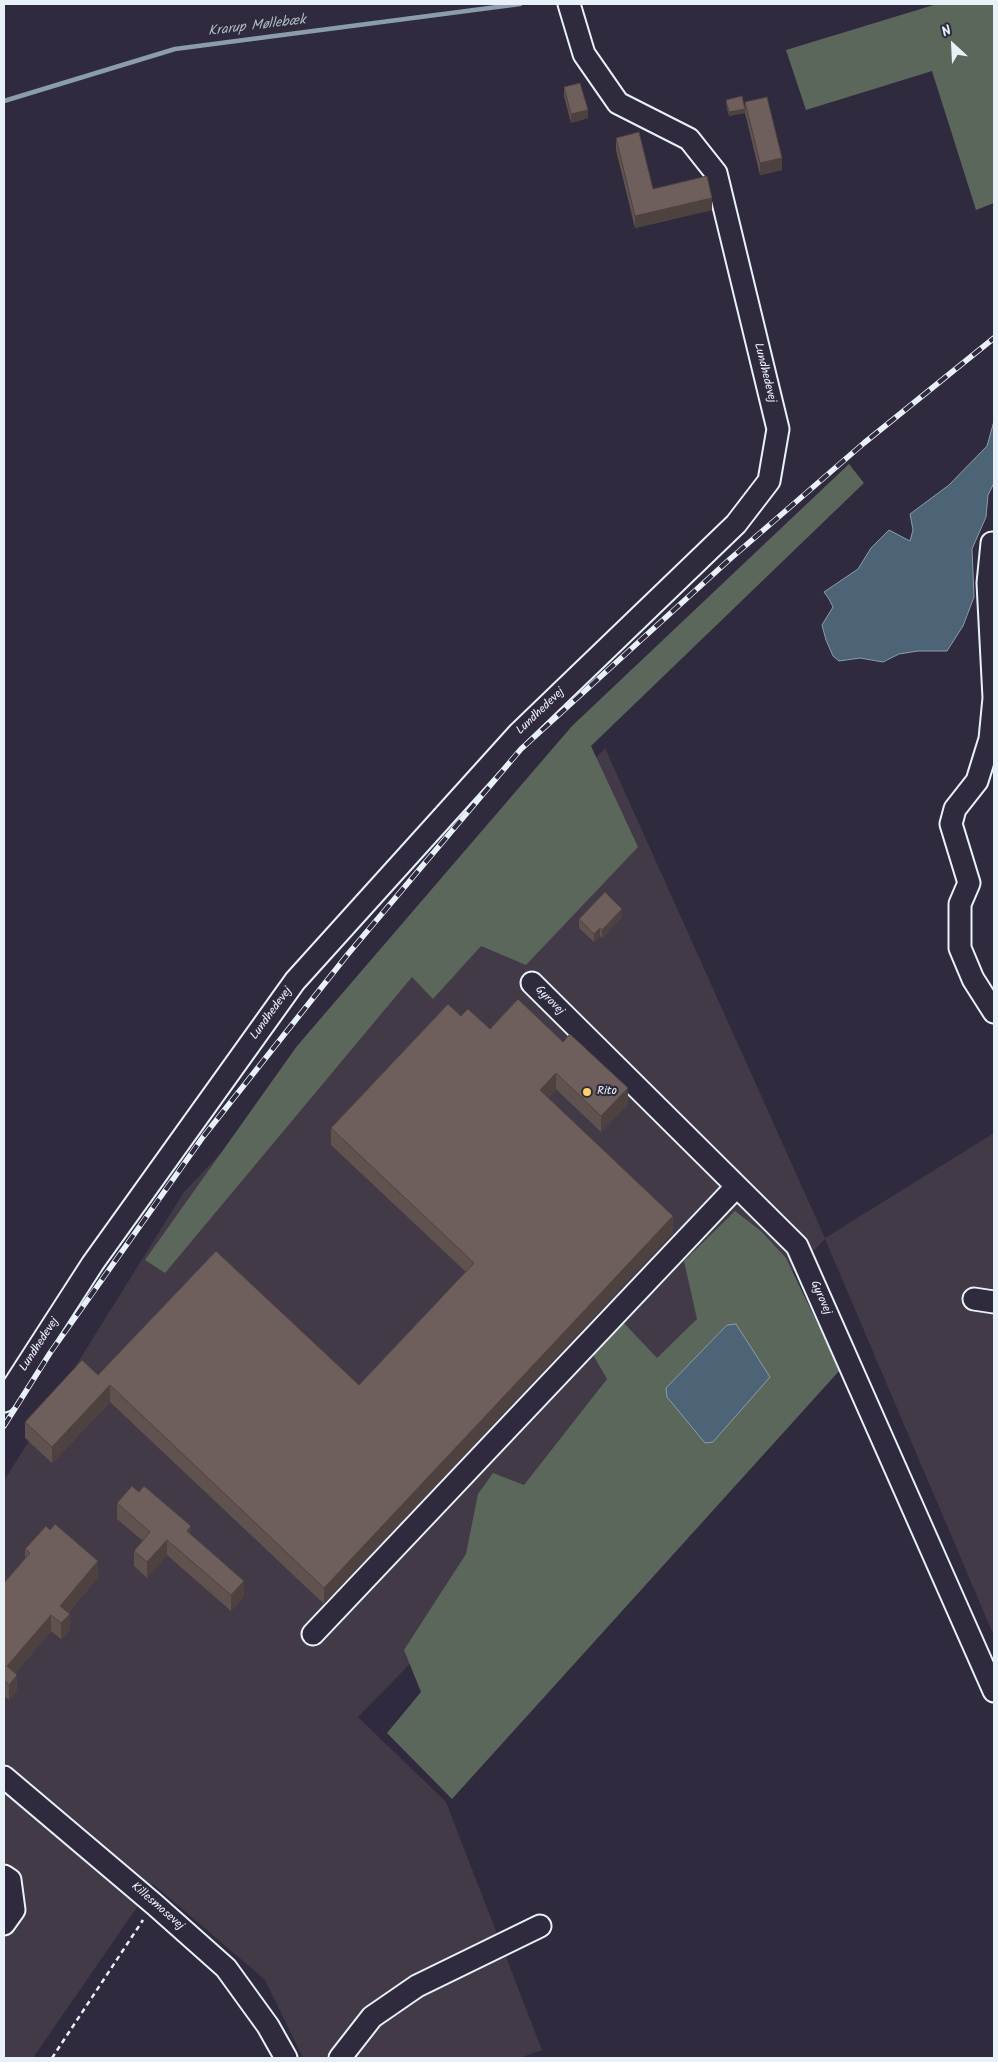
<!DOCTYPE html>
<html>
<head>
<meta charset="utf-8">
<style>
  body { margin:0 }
  #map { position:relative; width:998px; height:2062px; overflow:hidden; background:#2f2a3d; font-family:Kalam,sans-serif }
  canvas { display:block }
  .frame { position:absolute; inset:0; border:5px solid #e8f1f8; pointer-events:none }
  .north { position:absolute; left:928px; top:20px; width:50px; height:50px; -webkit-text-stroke:4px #2f2a3d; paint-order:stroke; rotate:335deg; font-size:14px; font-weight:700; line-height:20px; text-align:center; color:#e8f1f8 }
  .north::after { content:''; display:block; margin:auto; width:18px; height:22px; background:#e8f1f8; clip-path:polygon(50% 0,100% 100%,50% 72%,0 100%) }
</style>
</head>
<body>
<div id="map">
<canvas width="998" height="2062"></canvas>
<div class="frame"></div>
<div class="north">N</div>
</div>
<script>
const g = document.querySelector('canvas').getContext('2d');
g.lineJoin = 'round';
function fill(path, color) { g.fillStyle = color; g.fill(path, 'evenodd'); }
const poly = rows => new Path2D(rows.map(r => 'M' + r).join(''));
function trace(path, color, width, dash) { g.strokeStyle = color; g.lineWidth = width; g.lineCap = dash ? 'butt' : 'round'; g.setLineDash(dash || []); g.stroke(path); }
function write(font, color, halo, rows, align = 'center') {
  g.font = font + ' Kalam,sans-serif'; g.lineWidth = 4.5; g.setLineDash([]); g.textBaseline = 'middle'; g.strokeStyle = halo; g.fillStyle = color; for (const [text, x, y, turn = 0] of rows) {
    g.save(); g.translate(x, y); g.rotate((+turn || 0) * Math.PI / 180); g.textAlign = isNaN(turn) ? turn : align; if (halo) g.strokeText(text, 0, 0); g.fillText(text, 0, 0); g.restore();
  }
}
const built = poly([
  [605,748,825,1238,994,1133,994,1636,825,1239,358,1717,446,1802,542,2050,520,2058,303,2058,265,1980,153,1884,33,2058,4,2058,4,1481,184,1192]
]);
const green = poly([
  [937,4,994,4,994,203,976,210,932,71,806,110,786,50],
  [849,464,864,483,591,746,638,847,526,965,481,946,433,999,412,977,165,1273,145,1260,297,1046,572,726],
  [735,1211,761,1231,786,1258,840,1370,452,1799,387,1733,421,1692,404,1650,466,1554,478,1494,493,1473,524,1485,607,1379,592,1353,621,1320,657,1358,697,1319,684,1261]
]);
const water = poly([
  [994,421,994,483,988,495,986,517,972,549,974,597,963,626,947,651,918,651,899,654,883,662,860,658,839,661,833,656,826,640,822,625,833,607,829,599,824,592,858,569,871,548,889,530,910,541,913,530,910,514,949,485,987,446,994,421],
  [736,1324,770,1377,713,1442,705,1443,667,1397,666,1388,727,1325,736,1324]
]);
const stream = poly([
  [4,101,175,49,520,4]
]);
const path = poly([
  [52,2058,143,1920]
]);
const minor = poly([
  [992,543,988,583,994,698,990,739,977,781,955,809,951,824,969,883,960,904,960,948,973,979,994,1012],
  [532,983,797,1246,994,1691],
  [974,1299,994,1302],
  [4,1401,93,1263,295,981,519,733,736,524,769,481,778,429,716,173,689,139,618,103,584,54,569,4],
  [313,1634,736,1187],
  [4,1777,154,1904,226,1968,268,2026,286,2058],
  [4,1876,10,1880,14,1910,4,1924],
  [340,2058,372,2017,417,1986,540,1926]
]);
const rail = poly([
  [4,1426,50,1353,203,1137,348,954,521,749,730,559,864,443,994,338]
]);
const wall = poly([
  [564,87,588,118,571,123,564,96],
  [726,100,745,107,745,102,782,170,760,175,745,113,729,116,726,104],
  [616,138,653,189,712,210,635,228,616,150],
  [622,917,602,938,600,936,594,942,579,928,579,919],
  [461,1016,490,1029,628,1104,601,1132,556,1089,548,1098,673,1232,324,1604,110,1402,52,1463,25,1438,25,1422,98,1375,359,1385,466,1272,331,1145,331,1128],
  [117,1503,191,1535,244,1596,231,1611,167,1555,147,1578,134,1566,134,1551,143,1541,117,1519],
  [25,1549,98,1577,68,1613,70,1630,61,1639,51,1631,15,1673,17,1691,9,1700,4,1696,4,1583,25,1558]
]);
const shadedWall = poly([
  [745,109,745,113,729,116,729,112],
  [588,110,588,118,571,123,571,114],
  [782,158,782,170,760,175,760,163],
  [712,198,712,210,635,228,635,216],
  [622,909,622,917,602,938,602,930],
  [600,928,600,936,594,942,594,934],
  [556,1073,556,1089,540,1106,540,1090],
  [628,1088,628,1104,601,1132,601,1116],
  [673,1216,673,1232,324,1604,324,1588],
  [110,1385,110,1402,52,1463,52,1447],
  [191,1526,191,1542,187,1531],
  [167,1540,167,1555,147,1578,147,1562],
  [98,1561,98,1577,60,1622,60,1606],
  [244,1581,244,1596,231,1611,231,1595],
  [70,1614,70,1630,61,1639,61,1623],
  [51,1615,51,1631,7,1682,7,1666],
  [17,1675,17,1691,9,1700,9,1685]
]);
const building = poly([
  [580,83,588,110,571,114,564,87,580,83],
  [742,96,745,109,729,112,726,100,742,96],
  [767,97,782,158,760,163,745,102,767,97],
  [639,132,653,189,707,176,712,198,635,216,616,138,639,132],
  [605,892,622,909,602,930,600,928,594,934,579,919,605,892],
  [518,999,563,1042,570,1034,628,1088,601,1116,556,1073,540,1090,673,1216,324,1588,110,1385,52,1447,25,1422,82,1360,98,1375,216,1251,359,1385,474,1263,331,1128,448,1004,461,1016,468,1009,490,1029,518,999],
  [132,1486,139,1492,144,1486,191,1526,187,1531,244,1581,231,1595,167,1540,147,1562,134,1551,150,1532,117,1503,132,1486],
  [55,1524,98,1561,60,1606,70,1614,61,1623,51,1615,7,1666,17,1675,9,1685,4,1680,4,1583,30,1553,25,1549,46,1526,50,1530,55,1524]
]);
const markers = [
  [587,1092,5,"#ffd166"]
];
const streetNames = [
  ["Lundhedevej",764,373,76],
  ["Lundhedevej",541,712,-44],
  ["Gyrovej",549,1001,45],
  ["Lundhedevej",272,1014,-54],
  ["Gyrovej",820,1298,66],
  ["Lundhedevej",40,1345,-57],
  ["Killesmosevej",157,1907,41]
];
const poiNames = [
  ["Rito",597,1092]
];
const waterNames = [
  ["Krarup Møllebæk",257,27,-7]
];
fill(built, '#423a46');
fill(green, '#5c675b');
fill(water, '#4d6477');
trace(water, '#8b9cab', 1);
trace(stream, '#8b9cab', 4.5);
trace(minor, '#e8f1f8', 25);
trace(path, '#e8f1f8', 2.5, [5, 4]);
trace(minor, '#2f2a3d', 21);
trace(rail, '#e8f1f8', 5.5);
trace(rail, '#2f2a3d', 4, [11]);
fill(wall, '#5f524f');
fill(shadedWall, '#4d4240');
fill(building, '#6e5f5c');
trace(building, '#4d4240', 1);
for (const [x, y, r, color] of markers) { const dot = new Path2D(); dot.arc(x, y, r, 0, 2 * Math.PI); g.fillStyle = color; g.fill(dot); trace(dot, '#2f2a3d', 2); }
write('12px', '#e8f1f8', '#2f2a3d', streetNames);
write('12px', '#e8f1f8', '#2f2a3d', poiNames, 'left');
write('italic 14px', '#aab9c4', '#2f2a3d', waterNames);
</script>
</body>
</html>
